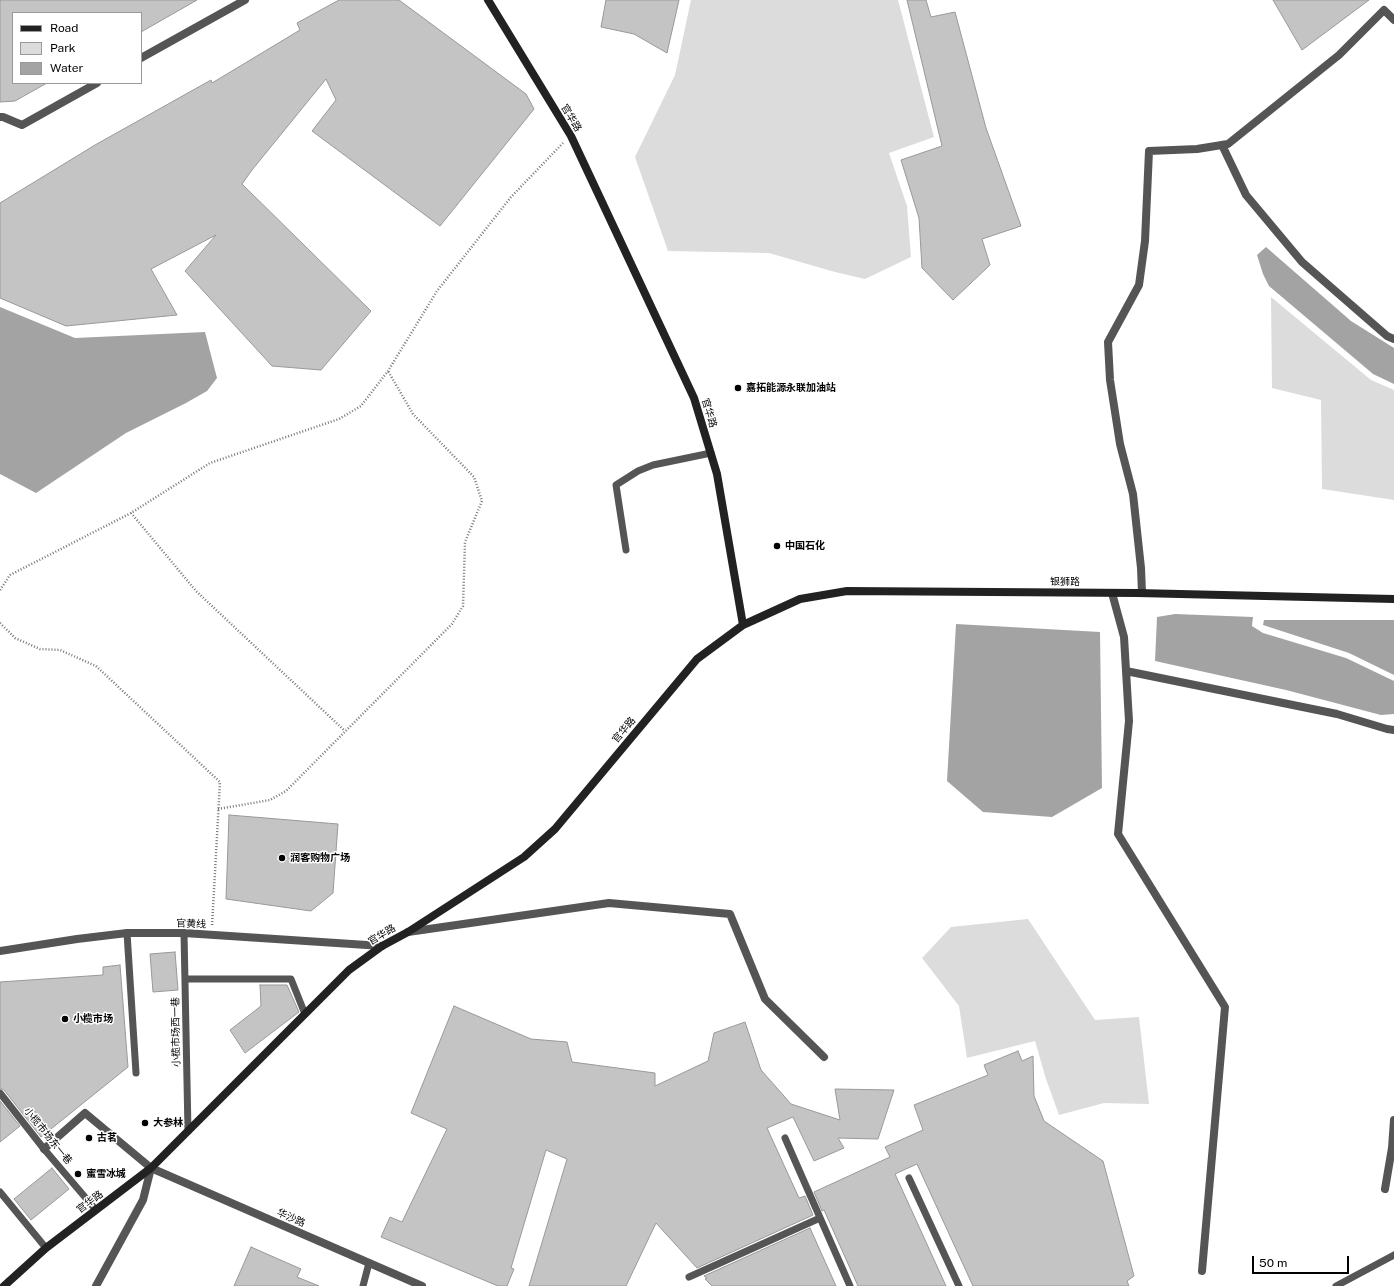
<!DOCTYPE html>
<html>
<head>
<meta charset="utf-8">
<style>
  body { margin:0 }
  #map { position:relative; width:1394px; height:1286px; overflow:hidden; background:#fff; font-family:"Public Sans",sans-serif }
  canvas { display:block }
  .legend { position:absolute; left:12px; top:12px; width:130px; height:72px; box-sizing:border-box; background:#fff; border:1px solid #999; margin:0; padding:5px 7px; list-style:none; font-size:12px; color:#000 }
  .legend li { display:flex; align-items:center; gap:8px; height:20px }
  .legend b { width:20px; border:1px solid #999 }
  .scale { position:absolute; left:1252px; top:1256px; width:97px; height:18px; box-sizing:border-box; border:2px solid #000; border-top:0; padding-left:5px; font-size:12px; line-height:14px; white-space:nowrap; color:#000; -webkit-text-stroke:3px #fff; paint-order:stroke }
</style>
</head>
<body>
<div id="map">
<canvas width="1394" height="1286"></canvas>
<ul class="legend">
<li><b style="height:5px;background:#222"></b>Road</li>
<li><b style="height:11px;background:#dcdcdc"></b>Park</li>
<li><b style="height:11px;background:#a3a3a3"></b>Water</li>
</ul>
<div class="scale">50 m</div>
</div>
<script>
const g = document.querySelector('canvas').getContext('2d');
g.lineJoin = 'round';
function fill(path, color) { g.fillStyle = color; g.fill(path, 'evenodd'); }
const poly = rows => new Path2D(rows.map(r => 'M' + r).join(''));
function trace(path, color, width, dash) { g.strokeStyle = color; g.lineWidth = width; g.lineCap = dash ? 'butt' : 'round'; g.setLineDash(dash || []); g.stroke(path); }
function write(font, color, halo, rows, align = 'center') {
  g.font = font + ' "Public Sans","Noto Sans SC",sans-serif'; g.lineWidth = 3; g.setLineDash([]); g.textBaseline = 'middle'; g.strokeStyle = halo; g.fillStyle = color; for (const [text, x, y, turn = 0] of rows) {
    g.save(); g.translate(x, y); g.rotate((+turn || 0) * Math.PI / 180); g.textAlign = isNaN(turn) ? turn : align; if (halo) g.strokeText(text, 0, 0); g.fillText(text, 0, 0); g.restore();
  }
}
const green = poly([
  [691,0,898,0,934,137,889,153,907,206,911,257,865,279,835,272,769,253,668,251,635,157,675,75],
  [1271,297,1371,380,1394,390,1394,500,1322,489,1321,400,1272,388],
  [1028,919,1095,1020,1139,1017,1149,1104,1104,1103,1059,1115,1046,1079,1035,1041,967,1058,959,1006,922,958,951,927]
]);
const water = poly([
  [1266,247,1351,321,1394,348,1394,384,1373,374,1269,286,1263,274,1257,255],
  [0,307,75,338,205,332,217,378,207,391,186,403,126,433,36,493,0,474],
  [1175,614,1253,617,1252,626,1263,633,1346,658,1394,681,1394,714,1381,715,1286,690,1155,661,1157,617],
  [1264,620,1394,620,1394,675,1349,653,1263,625],
  [956,624,1100,632,1102,788,1052,817,983,812,947,781]
]);
const building = poly([
  [0,0,197,0,141,32,141,13,13,13,13,83,47,83,15,101,0,102,0,0],
  [339,0,399,0,526,94,534,109,440,226,312,131,336,100,326,79,252,170,242,184,371,311,321,370,272,366,185,271,216,235,151,269,177,315,66,326,0,298,0,203,95,145,211,80,212,83,300,30,297,23,339,0],
  [606,0,679,0,667,53,634,34,601,27,606,0],
  [907,0,926,0,931,17,955,12,986,128,1021,226,982,239,990,265,953,300,922,268,919,218,901,160,942,146,907,0],
  [1273,0,1369,0,1302,50,1273,0],
  [229,815,338,824,333,893,311,911,226,899,229,815],
  [175,952,178,990,153,992,150,954,175,952],
  [120,965,128,1067,41,1137,4,1090,0,1088,0,982,103,975,103,967,120,965],
  [260,985,287,985,299,1012,245,1053,230,1030,261,1006,260,985],
  [454,1006,531,1039,567,1042,572,1062,655,1073,655,1086,708,1061,714,1033,745,1022,761,1070,791,1104,840,1120,835,1089,894,1090,878,1139,838,1138,844,1148,814,1161,793,1117,767,1128,799,1198,805,1196,813,1215,697,1268,656,1223,626,1286,529,1286,567,1159,546,1150,511,1268,514,1269,507,1286,498,1286,381,1237,390,1217,402,1222,447,1129,411,1113,454,1006],
  [1018,1051,1022,1061,1033,1056,1034,1096,1044,1121,1103,1161,1134,1276,1127,1281,1129,1286,973,1286,917,1164,895,1174,946,1286,858,1286,824,1210,822,1211,814,1192,890,1157,885,1147,923,1130,914,1105,988,1075,984,1065,1018,1051],
  [0,1101,20,1126,0,1142,0,1101],
  [52,1168,69,1189,31,1220,14,1199,52,1168],
  [810,1228,836,1286,712,1286,705,1279,707,1278,704,1276,810,1228],
  [251,1247,301,1269,297,1277,319,1286,234,1286,251,1247]
]);
const path = poly([
  [131,513,196,591,345,731],
  [0,590,10,575,131,513,210,463,339,419,361,406,388,371,437,291,511,197,563,143],
  [0,623,15,638,40,649,60,650,96,666,220,782,212,926],
  [218,809,270,800,286,791,452,624,463,606,465,542,482,501,474,477,413,414,388,371]
]);
const service = poly([
  [626,550,616,485,638,471,653,465,711,453],
  [127,933,136,1073],
  [184,933,188,1131],
  [185,979,291,979,305,1014],
  [0,1093,44,1149,96,1210],
  [785,1138,850,1286],
  [909,1178,959,1286],
  [0,1192,46,1248],
  [689,1277,820,1218],
  [363,1286,369,1263],
  [1336,1286,1394,1255]
]);
const pedestrian = poly([
  [44,1149,85,1113,151,1168]
]);
const minor = poly([
  [141,58,245,0],
  [0,117,3,117,22,125,97,83],
  [1222,145,1246,195,1302,262,1387,336,1394,339],
  [1112,593,1124,637,1129,721,1118,834,1225,1007,1202,1271],
  [1142,593,1141,568,1133,494,1120,444,1110,380,1108,342,1139,285,1145,241,1149,151,1197,149,1228,144,1339,55,1384,10,1394,20],
  [1126,671,1337,714,1387,729,1394,730],
  [408,932,609,903,730,914,765,999,824,1057],
  [1385,1189,1392,1148,1394,1120],
  [96,1286,143,1200,151,1168,422,1286]
]);
const tertiary = poly([
  [0,951,77,939,127,933,184,933,382,946]
]);
const secondary = poly([
  [488,0,571,136,694,398,717,474,743,625],
  [4,1286,46,1248,151,1168,349,970,382,946,408,932,524,857,555,829,697,659,743,625,800,599,847,591,1137,593,1394,599]
]);
const markers = [
  [738,388,4,"#000"],
  [777,546,4,"#000"],
  [282,858,4,"#000"],
  [65,1019,4,"#000"],
  [145,1123,4,"#000"],
  [89,1138,4,"#000"],
  [78,1174,4,"#000"]
];
const streetNames = [
  ["官华路",571,118,59],
  ["官华路",709,413,73],
  ["银狮路",1065,582],
  ["官华路",624,730,-50],
  ["官黄线",191,924,2],
  ["官华路",382,935,-31],
  ["小榄市场西一巷",176,1032,-91],
  ["小榄市场东一巷",48,1136,51],
  ["官华路",90,1202,-37],
  ["华沙路",291,1218,24]
];
const poiNames = [
  ["嘉拓能源永联加油站",746,388],
  ["中国石化",785,546],
  ["润客购物广场",290,858],
  ["小榄市场",73,1019],
  ["大参林",153,1123],
  ["古茗",97,1138],
  ["蜜雪冰城",86,1174]
];
fill(green, '#dcdcdc');
fill(water, '#a3a3a3');
fill(building, '#c4c4c4');
trace(building, '#999', 1);
trace(path, '#777', 2.5, [1, 2]);
trace(service, '#555', 7);
trace(pedestrian, '#555', 8);
trace(minor, '#555', 8);
trace(tertiary, '#555', 8);
trace(secondary, '#222', 8);
for (const [x, y, r, color] of markers) { const dot = new Path2D(); dot.arc(x, y, r, 0, 2 * Math.PI); g.fillStyle = color; g.fill(dot); trace(dot, '#fff', 1.5); }
write('10px', '#000', '#fff', streetNames);
write('bold 10px', '#000', '#fff', poiNames, 'left');
</script>
</body>
</html>
